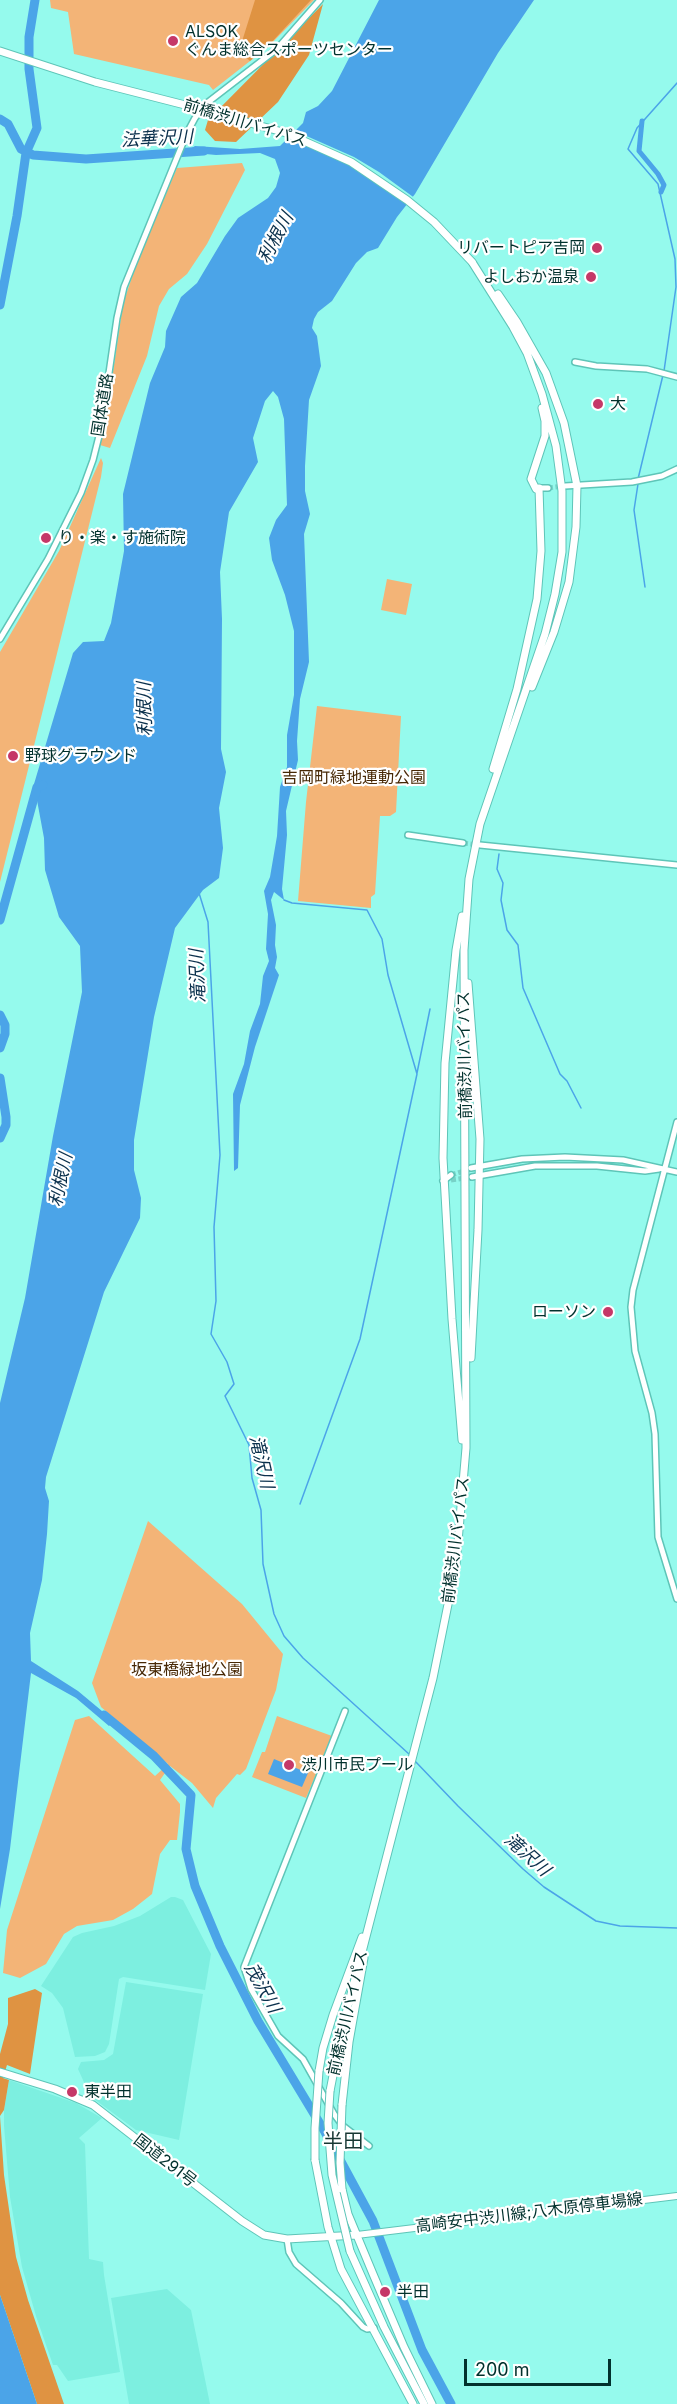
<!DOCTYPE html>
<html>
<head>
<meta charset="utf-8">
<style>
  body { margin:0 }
  #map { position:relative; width:677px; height:2404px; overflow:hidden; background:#95faed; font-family:Inter,sans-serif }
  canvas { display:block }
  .scale { position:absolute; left:464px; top:2359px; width:147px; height:27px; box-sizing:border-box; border:3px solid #01312d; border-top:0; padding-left:8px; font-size:18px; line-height:21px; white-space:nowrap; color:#01312d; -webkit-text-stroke:4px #fff; paint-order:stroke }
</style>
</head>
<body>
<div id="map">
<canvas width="677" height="2404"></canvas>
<div class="scale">200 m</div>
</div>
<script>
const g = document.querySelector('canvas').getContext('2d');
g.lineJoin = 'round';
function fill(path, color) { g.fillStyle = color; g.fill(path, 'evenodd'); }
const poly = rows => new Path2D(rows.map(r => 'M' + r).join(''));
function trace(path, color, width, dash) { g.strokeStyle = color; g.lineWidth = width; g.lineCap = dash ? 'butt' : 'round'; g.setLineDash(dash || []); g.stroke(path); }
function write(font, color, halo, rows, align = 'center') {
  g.font = font + ' Inter,"Noto Sans JP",sans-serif'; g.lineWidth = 4.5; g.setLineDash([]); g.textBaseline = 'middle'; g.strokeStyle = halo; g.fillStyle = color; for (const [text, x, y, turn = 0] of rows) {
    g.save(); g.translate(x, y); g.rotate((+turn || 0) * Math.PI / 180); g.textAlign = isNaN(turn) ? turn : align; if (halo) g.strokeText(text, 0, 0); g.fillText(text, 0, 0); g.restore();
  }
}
const built = poly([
  [171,1897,175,1897,183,1900,211,1954,205,1990,123,1977,119,1979,109,2044,105,2052,95,2056,75,2057,63,2008,52,1993,41,1986,73,1937,82,1933,114,1926,140,1916],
  [126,1982,203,1994,179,2140,136,2130,94,2099,88,2091,78,2069,81,2062,104,2060,113,2054],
  [9,2080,76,2103,102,2118,79,2138,85,2144,89,2259,103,2262,104,2275,120,2372,68,2381,57,2365,53,2365,36,2316,22,2267,10,2197,4,2126,4,2110],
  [167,2289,191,2310,210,2404,129,2404,111,2298]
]);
const green = poly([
  [50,0,314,0,268,47,213,90,209,85,74,54,68,12,51,8],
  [242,163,245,170,207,244,187,274,169,289,159,306,147,356,110,448,100,445,107,412,123,304,137,262,177,168],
  [101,458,103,463,101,477,0,882,0,652,59,551],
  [387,579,412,584,406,615,381,610],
  [317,706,401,716,396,812,390,816,380,816,375,894,371,897,371,908,298,901,306,802],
  [148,1521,242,1604,283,1654,276,1690,246,1769,240,1775,237,1774,216,1798,213,1808,192,1783,170,1766,160,1780,180,1804,180,1812,177,1840,170,1840,160,1854,152,1894,133,1909,113,1920,77,1926,64,1934,46,1964,20,1978,10,1975,3,1973,7,1930,75,1720,89,1716,155,1776,168,1764,101,1707,92,1683],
  [277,1716,332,1736,306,1798,252,1777,262,1752,265,1752]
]);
const forest = poly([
  [255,0,311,0,269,45,250,61,239,51],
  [323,4,309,55,278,102,236,142,215,141,205,130,208,120],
  [35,1989,42,1993,30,2074,7,2065,3,2078,9,2080,4,2110,0,2116,4,2175,16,2257,28,2300,64,2404,37,2404,0,2295,0,2054,8,2024,8,1998]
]);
const water = poly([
  [379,0,534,0,498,53,415,194,397,217,378,248,367,252,356,263,332,301,318,312,314,319,312,328,317,336,321,366,309,400,305,466,305,491,310,514,304,534,309,662,300,699,297,741,298,760,286,811,287,835,282,889,284,900,274,892,271,900,276,925,275,945,277,957,275,968,279,975,255,1047,240,1105,238,1168,234,1171,233,1094,244,1064,250,1031,260,1004,263,976,269,961,266,949,268,914,264,891,270,877,277,836,280,787,287,767,287,735,294,695,294,631,285,595,272,560,269,538,276,520,287,505,284,419,278,397,273,391,265,401,253,438,258,462,229,512,220,572,222,619,221,749,226,772,219,808,223,848,219,878,203,890,175,928,154,1017,134,1140,134,1170,141,1198,140,1218,104,1292,46,1477,45,1488,49,1501,47,1534,42,1580,30,1633,31,1661,78,1691,114,1721,109,1726,76,1698,31,1673,10,1849,0,1909,0,1403,25,1298,53,1136,82,992,80,946,59,917,45,870,44,838,34,784,73,653,83,642,104,641,111,623,124,551,123,494,150,383,165,347,166,331,181,297,197,283,225,236,238,218,268,198,276,187,280,173,275,159,260,153,216,155,195,153,190,149,195,146,240,149,280,146,303,123,306,112,318,106,332,91],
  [274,1759,308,1773,302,1787,268,1774],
  [0,2295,37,2404,0,2404]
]);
const pier = poly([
  [293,130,354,157,379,172,416,199,410,206,362,172,333,157,286,137]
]);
const stream = poly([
  [664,371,676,287,675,259,658,184,628,149,637,128,677,83],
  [638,479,663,375],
  [638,484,634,510,645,587],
  [499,854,497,869,503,883,501,900,507,930,518,945,523,988,560,1074,567,1081,581,1108],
  [199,893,208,922,220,1155,214,1227,216,1301,211,1334,227,1362,234,1384,225,1396,249,1445,252,1478,261,1510,263,1564,274,1614,284,1636,303,1658,409,1754],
  [284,900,292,903,367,910,382,939,388,975,417,1074,360,1339,300,1504],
  [417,1073,430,1009],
  [414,1760,458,1806,523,1869,544,1887,596,1921,620,1926,677,1928]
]);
const canal = poly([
  [642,121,639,151,658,174,664,185,661,192]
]);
const river = poly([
  [0,119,8,124,21,149,33,155,86,159,204,151],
  [0,305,17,216,26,153,37,128,29,69,29,37,35,0],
  [0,920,37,787,43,785],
  [0,1015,5,1025,5,1034,0,1048],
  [0,1078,6,1117,6,1125,0,1138],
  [104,1715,154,1756,191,1795,186,1849,195,1886,220,1946,258,2021,325,2132,373,2221,422,2350,451,2404]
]);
const secondaryTunnel = poly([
  [548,488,564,486],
  [463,843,479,845],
  [451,1175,467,1170],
  [451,1180,472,1177]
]);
const secondary = poly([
  [575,362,596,366,647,369,677,377],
  [565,486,632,482,662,476,677,469],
  [537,488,548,488],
  [0,639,48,559,81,493,93,460,101,428,117,318,124,287,187,133,195,118,207,103,277,49,320,0],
  [408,835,463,843],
  [480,845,677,865],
  [677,1122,633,1290,631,1307,635,1351,652,1413,655,1434,658,1537,677,1599],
  [471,1168,522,1159,565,1157,623,1160,677,1172],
  [472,1177,535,1166,597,1166,645,1171,659,1169],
  [443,1181,451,1175],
  [345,1711,244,1967,251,1989,278,2036,303,2059,334,2114,343,2126,369,2146],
  [287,2239,289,2252,296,2264,341,2303,363,2327,367,2329,374,2328]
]);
const primary = poly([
  [357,2235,677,2196]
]);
const highway = poly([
  [0,51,95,82,189,106],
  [498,294,517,322,546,373,564,423,577,486,576,527,569,582,554,632,532,687],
  [536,489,531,479,545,436,545,421,542,408],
  [493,769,517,689,537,599,541,551,539,488],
  [468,983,480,1139,478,1230,471,1358],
  [462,1440,452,1319,443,1158,445,1063,456,950,462,916],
  [319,2071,323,2048,333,2015,362,1937],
  [0,2072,55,2089,93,2105,242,2221,264,2235,287,2239,357,2235],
  [330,2091,342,2029,433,1678,456,1565,466,1448,464,950,469,879,480,824,545,634,555,594,562,552,562,491,556,446,542,394,527,353,513,327,472,262],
  [342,2105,349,2042,364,1958],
  [315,2160,328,2227,341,2269,413,2404],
  [342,2189,348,2214,373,2274,404,2347,432,2404],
  [350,2251,384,2327,424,2404]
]);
const highwayBridge = poly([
  [189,106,286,133,351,162,407,200,434,222,472,262],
  [330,2091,328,2123,332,2175,350,2251],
  [342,2105,340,2163,342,2189],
  [315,2160,315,2128,319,2071]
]);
const markers = [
  [173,41,6,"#c53868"],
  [597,248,6,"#c53868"],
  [591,277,6,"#c53868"],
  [598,404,6,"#c53868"],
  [46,538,6,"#c53868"],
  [13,756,6,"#c53868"],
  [608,1312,6,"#c53868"],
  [289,1765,6,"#c53868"],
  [72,2092,6,"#c53868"],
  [385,2292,6,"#c53868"]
];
const poiNames = [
  ["ALSOK",185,32],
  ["ぐんま総合スポーツセンター",185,50],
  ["リバートピア吉岡",585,248,"right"],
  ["よしおか温泉",579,277,"right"],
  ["大",610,404],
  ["り・楽・す施術院",58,538],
  ["野球グラウンド",25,756],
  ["ローソン",596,1312,"right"],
  ["渋川市民プール",301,1765],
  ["東半田",84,2092],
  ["半田",397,2292]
];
const streetNames = [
  ["前橋渋川バイパス",245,123,17],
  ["国体道路",103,405,-81],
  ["前橋渋川バイパス",465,1055,-91],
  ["前橋渋川バイパス",456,1540,-83],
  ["前橋渋川バイパス",348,2013,-77],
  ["国道291号",165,2161,38],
  ["高崎安中渋川線;八木原停車場線",529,2213,-7]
];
const parkNames = [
  ["吉岡町緑地運動公園",354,778],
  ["坂東橋緑地公園",187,1670]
];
const waterNames = [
  ["法華沢川",157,139,-3],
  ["利根川",276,238,-62],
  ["利根川",145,709,-91],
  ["滝沢川",198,976,-93],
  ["利根川",61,1180,-78],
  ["滝沢川",261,1462,77],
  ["滝沢川",527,1855,42],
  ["茂沢川",262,1988,61]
];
const quarterNames = [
  ["半田",343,2142]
];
fill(built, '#7defe0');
fill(green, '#f3b477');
fill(forest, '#df9342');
fill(water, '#4ba4e8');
fill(pier, '#95faed');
trace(stream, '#4ba4e8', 1.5);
trace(canal, '#4ba4e8', 5);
trace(river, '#4ba4e8', 9);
trace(secondaryTunnel, '#77d2c7', 5, [5, 2.5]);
trace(secondary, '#5ec5b8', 8);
trace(primary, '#5ec5b8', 8);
trace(highway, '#5ec5b8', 9);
trace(secondary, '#fff', 5);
trace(primary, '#fff', 6);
trace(highway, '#fff', 7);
trace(highwayBridge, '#5ec5b8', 9, []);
trace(highwayBridge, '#fff', 7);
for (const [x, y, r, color] of markers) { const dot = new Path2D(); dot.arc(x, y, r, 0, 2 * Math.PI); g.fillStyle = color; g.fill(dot); trace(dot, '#fff', 2); }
write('16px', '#01312d', '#fff', poiNames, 'left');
write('16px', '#01312d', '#fff', streetNames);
write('16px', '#472805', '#fff', parkNames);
write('italic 18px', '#0a304c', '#fff', waterNames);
write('20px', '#173733', '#fff', quarterNames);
</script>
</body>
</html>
